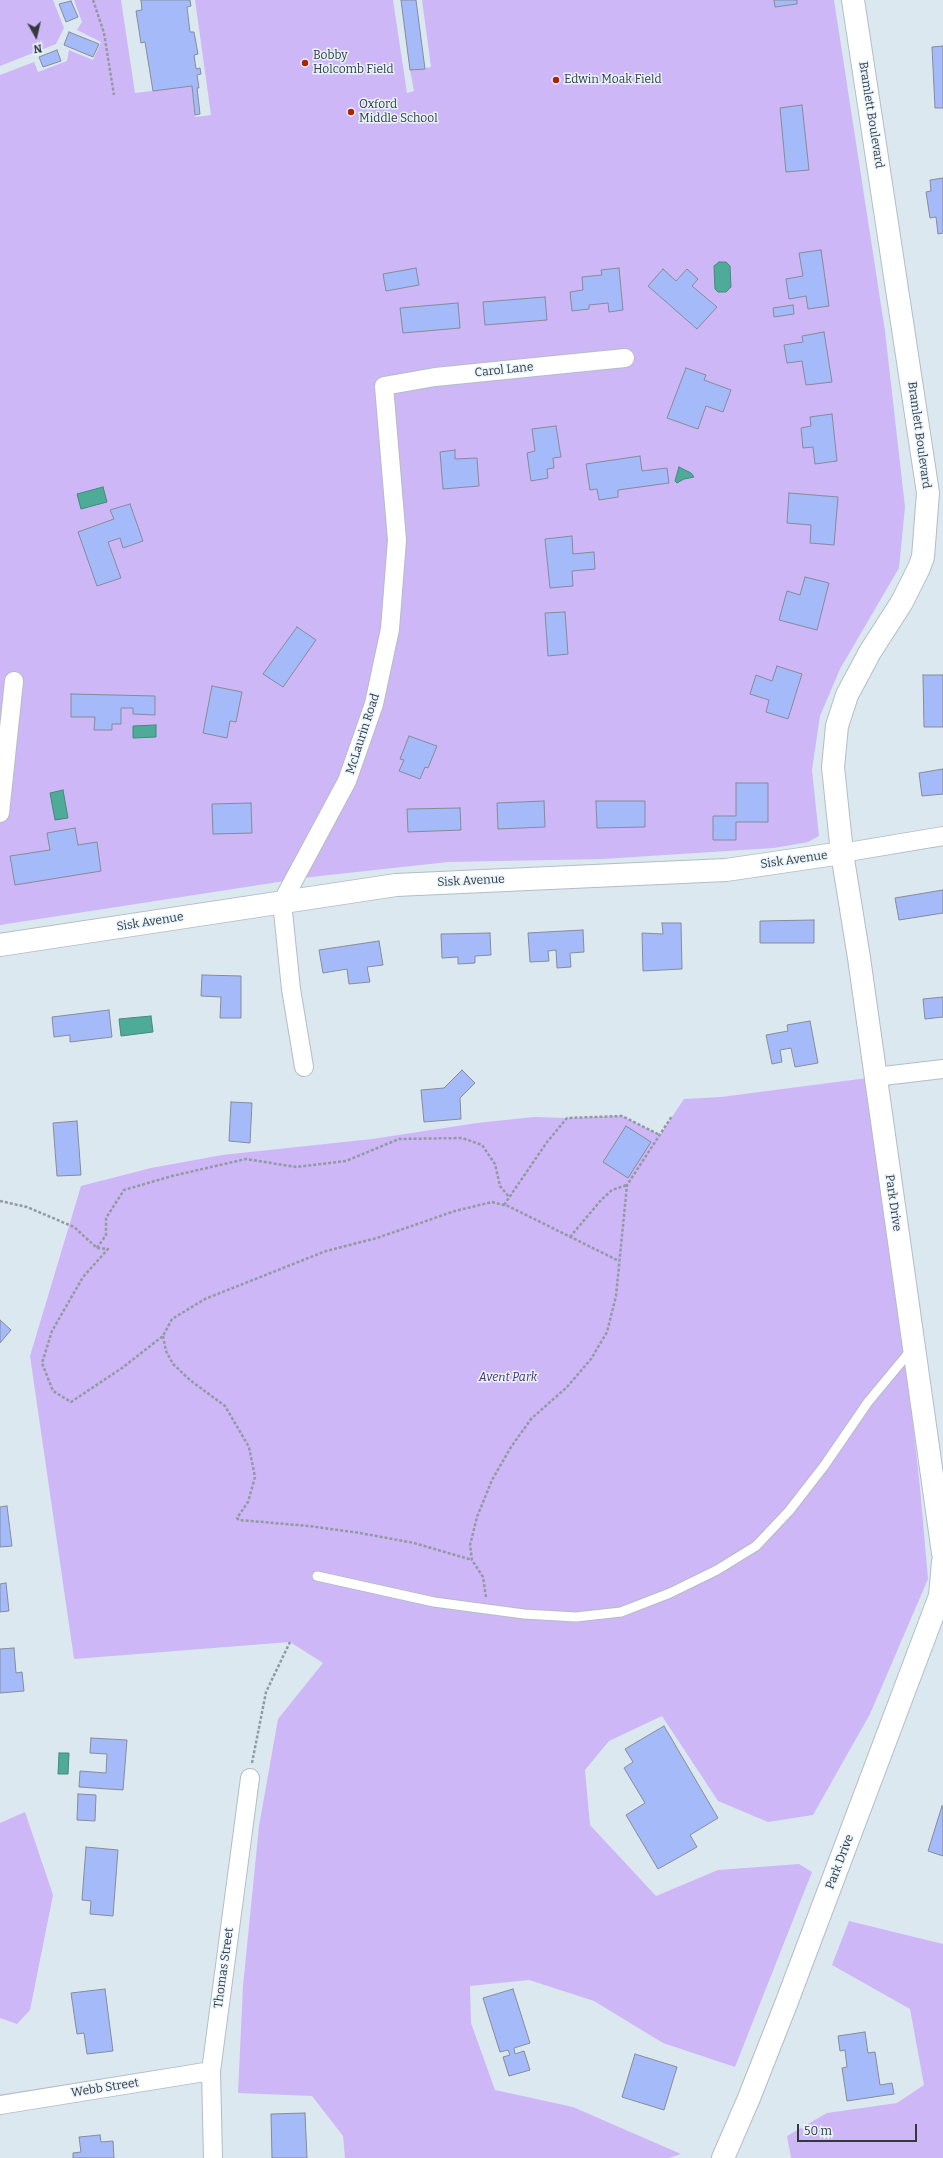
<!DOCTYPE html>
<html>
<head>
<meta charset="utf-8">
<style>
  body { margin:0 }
  #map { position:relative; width:943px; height:2158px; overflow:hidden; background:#dce8f0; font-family:Bitter,serif }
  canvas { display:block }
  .north { position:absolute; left:16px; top:16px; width:40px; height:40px; -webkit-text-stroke:3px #e9f5fe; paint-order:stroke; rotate:172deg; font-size:11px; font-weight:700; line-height:16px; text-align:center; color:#34393c }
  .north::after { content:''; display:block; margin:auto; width:14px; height:18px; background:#34393c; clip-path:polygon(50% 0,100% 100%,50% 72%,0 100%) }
  .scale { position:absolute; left:797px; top:2124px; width:120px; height:18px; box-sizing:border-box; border:2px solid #34393c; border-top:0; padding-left:5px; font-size:12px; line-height:14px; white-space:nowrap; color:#34393c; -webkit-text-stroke:3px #e9f5fe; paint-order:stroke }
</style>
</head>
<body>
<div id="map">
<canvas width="943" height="2158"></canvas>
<div class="north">N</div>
<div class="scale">50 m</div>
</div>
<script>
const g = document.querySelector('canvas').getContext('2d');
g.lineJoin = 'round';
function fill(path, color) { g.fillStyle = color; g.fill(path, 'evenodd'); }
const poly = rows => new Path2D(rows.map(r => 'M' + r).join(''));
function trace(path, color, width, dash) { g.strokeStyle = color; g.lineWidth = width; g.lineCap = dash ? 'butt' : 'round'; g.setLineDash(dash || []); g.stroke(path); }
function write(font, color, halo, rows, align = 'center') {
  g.font = font + ' Bitter,serif'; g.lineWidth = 3; g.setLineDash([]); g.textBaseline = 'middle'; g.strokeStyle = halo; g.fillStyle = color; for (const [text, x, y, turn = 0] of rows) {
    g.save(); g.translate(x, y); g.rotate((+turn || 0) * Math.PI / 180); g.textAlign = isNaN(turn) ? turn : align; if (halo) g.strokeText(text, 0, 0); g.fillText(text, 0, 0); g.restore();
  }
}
const green = poly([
  [0,0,53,0,64,28,56,44,0,66],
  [74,0,121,0,135,93,192,86,195,117,211,115,195,0,393,0,407,93,414,91,410,70,431,67,422,0,834,0,885,331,905,507,899,568,840,669,820,716,812,770,819,836,808,842,774,848,603,859,448,862,311,877,0,925,0,75,34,62,38,72,67,61,69,50,93,60,101,42,77,30,82,22],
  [875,1077,920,1488,928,1579,870,1714,813,1815,768,1822,718,1801,662,1716,609,1741,585,1770,590,1825,656,1896,718,1870,799,1864,812,1872,735,2067,663,2043,594,2001,529,1980,470,1986,471,2023,495,2090,573,2107,681,2154,669,2158,345,2158,343,2136,312,2096,238,2093,243,1986,259,1826,278,1719,323,1663,290,1642,74,1659,30,1356,81,1186,151,1168,222,1155,372,1139,477,1123,534,1117,567,1118,622,1116,660,1135,684,1099,721,1097],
  [25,1812,53,1895,30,2010,17,2024,0,2018,0,1823],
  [849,1921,943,1944,943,2158,791,2158,787,2136,827,2113,897,2103,924,2085,910,2009,832,1965]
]);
const water = poly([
  [719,262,726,262,730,266,731,287,726,292,718,292,715,289,714,266,719,262],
  [679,467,691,473,694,477,684,479,677,483,675,481,679,467],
  [103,487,107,502,81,509,77,494,103,487],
  [156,725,156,737,133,738,133,726,156,725],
  [63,790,68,818,55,820,50,793,63,790],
  [151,1016,153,1032,121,1036,119,1019,151,1016],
  [59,1753,69,1753,68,1774,58,1774,59,1753]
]);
const building = poly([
  [141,0,190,0,191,6,187,7,190,32,194,32,198,54,194,55,196,69,200,68,201,74,197,75,199,88,197,88,200,114,195,115,192,86,153,91,145,42,141,43,136,11,142,10,141,0],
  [401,0,416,0,425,69,410,70,401,0],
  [774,0,797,0,797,4,775,7,774,0],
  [71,1,78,17,66,22,59,4,71,1],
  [69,32,99,44,93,57,64,45,69,32],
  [943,46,943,108,935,108,932,47,943,46],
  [57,50,61,61,43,67,39,57,57,50],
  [802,105,809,170,786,172,780,108,802,105],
  [943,178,943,233,938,234,936,217,930,218,926,192,931,191,930,180,943,178],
  [821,250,829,306,808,309,806,296,789,299,786,279,803,276,799,253,821,250],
  [416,268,419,285,386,291,383,274,416,268],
  [619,268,623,310,609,312,608,303,589,305,589,309,572,311,570,292,583,290,582,277,602,275,601,270,619,268],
  [663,269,676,281,687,269,698,279,692,286,717,307,697,329,648,286,663,269],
  [545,297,547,320,485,325,483,302,545,297],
  [458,303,460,328,403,333,400,308,458,303],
  [793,305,794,314,774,317,773,308,793,305],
  [824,332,832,382,806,385,802,361,787,363,784,345,803,342,802,336,824,332],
  [686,368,706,375,704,380,731,390,723,412,706,406,698,429,667,418,686,368],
  [832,414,837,461,815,464,813,447,803,448,801,428,811,426,810,417,832,414],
  [556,426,561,457,553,458,554,468,547,469,548,478,531,481,527,453,535,451,532,429,556,426],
  [455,450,455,459,477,458,479,486,443,489,440,452,455,450],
  [640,456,642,471,667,468,669,483,618,490,618,497,599,500,597,489,590,490,586,464,640,456],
  [789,493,838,497,834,545,810,543,811,525,787,523,789,493],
  [130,504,143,541,123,548,120,538,108,542,121,578,97,586,78,532,114,519,110,510,130,504],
  [572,536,573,554,594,552,595,569,572,571,573,586,550,588,545,539,572,536],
  [805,577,829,583,817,630,779,620,787,591,800,595,805,577],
  [565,612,568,654,548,656,545,613,565,612],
  [297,627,316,640,283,687,263,674,297,627],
  [777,666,802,674,788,719,766,712,769,700,750,694,756,675,772,681,777,666],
  [923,675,943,675,943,727,924,727,923,675],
  [212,686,242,692,236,722,230,721,227,738,203,733,212,686],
  [71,694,155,696,155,715,133,714,133,708,121,708,121,724,112,724,112,730,94,730,95,717,71,717,71,694],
  [409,736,437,746,428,768,425,767,420,779,399,771,404,760,400,759,409,736],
  [943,769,943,794,922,796,919,773,943,769],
  [736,783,768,783,768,822,736,822,736,840,713,840,713,816,736,816,736,783],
  [544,801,545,827,498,829,497,803,544,801],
  [596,801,645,801,645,827,597,828,596,801],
  [251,803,252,833,213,834,212,804,251,803],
  [460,808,461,830,408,832,407,809,460,808],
  [75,828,78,845,97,842,101,871,15,885,10,856,50,850,47,833,75,828],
  [943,890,943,913,899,920,895,898,943,890],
  [814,920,814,943,760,943,760,921,814,920],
  [662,923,681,923,682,969,643,971,642,933,663,934,662,923],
  [583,930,584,952,570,953,571,967,557,968,556,950,548,951,549,961,530,962,528,933,583,930],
  [490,933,491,955,475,956,475,963,458,964,458,957,442,958,441,934,490,933],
  [379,941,383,965,367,967,370,982,349,984,347,969,323,973,319,950,379,941],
  [202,975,241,976,241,1018,220,1018,221,997,201,996,202,975],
  [943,997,943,1017,925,1019,923,999,943,997],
  [109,1010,112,1037,70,1042,70,1035,54,1037,52,1017,109,1010],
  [810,1021,818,1063,795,1067,791,1048,780,1050,782,1062,772,1064,766,1035,788,1031,787,1025,810,1021],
  [462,1070,475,1083,460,1098,461,1119,424,1122,421,1090,444,1088,462,1070],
  [231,1102,252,1103,250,1143,229,1141,231,1102],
  [77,1121,81,1175,57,1176,53,1123,77,1121],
  [626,1126,651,1142,628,1178,603,1162,626,1126],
  [0,1320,11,1330,0,1343,0,1320],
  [7,1506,12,1546,0,1547,0,1507,7,1506],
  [6,1583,9,1611,0,1612,0,1584,6,1583],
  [14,1648,16,1673,22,1672,24,1691,0,1693,0,1649,14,1648],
  [664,1726,718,1818,690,1835,697,1847,658,1869,626,1815,645,1803,624,1768,633,1762,625,1749,664,1726],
  [91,1738,127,1740,123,1790,79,1787,80,1771,106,1773,107,1754,90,1753,91,1738],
  [78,1794,96,1795,95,1821,77,1820,78,1794],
  [942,1806,943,1806,943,1856,928,1851,942,1806],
  [86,1847,118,1850,113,1916,90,1914,91,1901,82,1900,86,1847],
  [105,1989,113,2051,87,2054,84,2033,77,2034,71,1993,105,1989],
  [513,1989,530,2043,514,2048,515,2054,524,2051,530,2070,509,2076,503,2057,510,2055,508,2050,500,2052,483,1998,513,1989],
  [865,2032,868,2053,875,2052,880,2085,892,2083,894,2094,847,2101,842,2068,847,2067,845,2050,840,2051,838,2036,865,2032],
  [635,2054,677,2067,664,2110,622,2097,635,2054],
  [305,2113,307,2158,272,2158,271,2114,305,2113],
  [100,2135,101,2142,113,2141,114,2158,73,2158,73,2153,81,2152,79,2137,100,2135]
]);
const path = poly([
  [93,0,104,33,114,95],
  [0,1201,27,1207,74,1227,97,1248,108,1249,83,1277,52,1331,42,1363,53,1391,71,1402,122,1368,163,1336,172,1319,205,1299,326,1251,377,1238,455,1211,492,1202,508,1206,619,1261],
  [504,1205,547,1142,567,1118,622,1116,660,1135],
  [570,1237,601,1200,612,1190,627,1185],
  [97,1248,106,1235,106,1218,124,1190,172,1176,246,1159,296,1167,346,1161,399,1139,462,1138,482,1145,495,1164,500,1186,509,1197],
  [163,1336,166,1351,173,1364,190,1380,225,1406,249,1447,255,1477,248,1502,237,1518,239,1520,309,1526,360,1533,414,1543,472,1560],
  [486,1597,483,1577,472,1560,470,1545,477,1517,492,1480,511,1447,531,1419,567,1387,591,1359,607,1332,616,1296,627,1185,672,1116],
  [252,1763,266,1692,290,1642]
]);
const lane = poly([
  [317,1576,434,1602,524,1614,576,1617,621,1612,670,1593,717,1570,756,1546,789,1511,824,1466,868,1402,912,1349]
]);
const street = poly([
  [0,813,14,681],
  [842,853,943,836],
  [304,1067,291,989,282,902,347,781,374,704,390,629,397,540,384,386,435,377,625,358],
  [875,1077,943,1069],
  [0,2105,211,2071],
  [213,2158,211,2071,250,1778]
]);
const secondary = poly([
  [853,0,928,493,923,557,919,568,902,602,870,652,847,695,837,726,833,767,842,853,859,958,943,1553],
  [0,945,396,885,726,870,842,853],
  [723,2158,749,2098,786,2004,940,1596,943,1562]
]);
const markers = [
  [305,63,4,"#af2200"],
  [556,80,4,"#af2200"],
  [351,112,4,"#af2200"]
];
const poiNames = [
  ["Bobby",313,56],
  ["Holcomb Field",313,70],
  ["Edwin Moak Field",564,80],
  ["Oxford",359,105],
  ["Middle School",359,119]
];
const streetNames = [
  ["Bramlett Boulevard",871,115,81],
  ["Carol Lane",504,370,-6],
  ["Bramlett Boulevard",919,435,82],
  ["McLaurin Road",363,734,-72],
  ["Sisk Avenue",794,860,-8],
  ["Sisk Avenue",471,881,-3],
  ["Sisk Avenue",150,922,-9],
  ["Park Drive",893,1203,82],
  ["Park Drive",840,1862,-69],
  ["Thomas Street",224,1968,-82],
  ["Webb Street",105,2088,-9]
];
const parkNames = [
  ["Avent Park",508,1378]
];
fill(green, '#ceb7f7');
fill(water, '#4dab98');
trace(water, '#46897c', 1);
fill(building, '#a5baf9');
trace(building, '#878b97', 1);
trace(lane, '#b2bdc6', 11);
trace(street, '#b2bdc6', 20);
trace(secondary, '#b2bdc6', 24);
trace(path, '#919aa0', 2.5, [3, 2]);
trace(lane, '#fff', 9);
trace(street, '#fff', 18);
trace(secondary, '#fff', 22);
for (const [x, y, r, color] of markers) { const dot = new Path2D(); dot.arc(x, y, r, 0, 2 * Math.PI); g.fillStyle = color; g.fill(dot); trace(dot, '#e9f5fe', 1.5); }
write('12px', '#34393c', '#e9f5fe', poiNames, 'left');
write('12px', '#34393c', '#e9f5fe', streetNames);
write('italic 12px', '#4c2b76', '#e9f5fe', parkNames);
</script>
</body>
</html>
